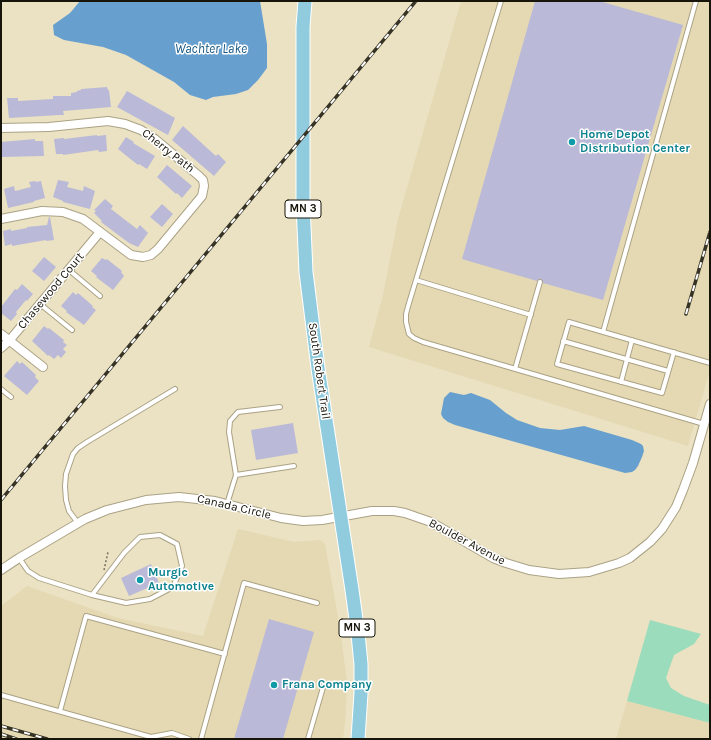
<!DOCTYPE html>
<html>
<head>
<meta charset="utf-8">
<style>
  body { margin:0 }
  #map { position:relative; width:711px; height:740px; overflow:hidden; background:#ebe2c3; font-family:Karla,sans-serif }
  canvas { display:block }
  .frame { position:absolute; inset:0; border:2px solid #171409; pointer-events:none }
</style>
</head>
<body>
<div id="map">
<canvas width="711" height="740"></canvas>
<div class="frame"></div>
</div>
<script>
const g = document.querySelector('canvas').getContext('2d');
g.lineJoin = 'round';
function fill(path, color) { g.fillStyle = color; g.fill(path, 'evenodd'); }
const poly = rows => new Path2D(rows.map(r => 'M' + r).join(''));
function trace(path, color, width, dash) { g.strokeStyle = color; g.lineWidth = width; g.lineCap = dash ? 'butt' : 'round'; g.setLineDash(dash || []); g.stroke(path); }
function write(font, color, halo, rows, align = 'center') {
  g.font = font + ' Karla,sans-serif'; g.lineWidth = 3; g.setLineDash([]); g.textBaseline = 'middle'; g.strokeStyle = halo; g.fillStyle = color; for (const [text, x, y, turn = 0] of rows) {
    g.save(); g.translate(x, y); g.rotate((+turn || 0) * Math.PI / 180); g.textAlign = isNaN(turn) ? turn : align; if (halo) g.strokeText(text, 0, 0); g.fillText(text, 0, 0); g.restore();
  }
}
const built = poly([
  [461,1,710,1,710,370,688,446,369,347,383,295,398,219],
  [238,529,294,542,320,540,325,544,340,628,347,682,345,723,343,739,1,739,1,606,27,586,118,618,203,636],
  [627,701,710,723,710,739,616,739]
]);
const green = poly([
  [650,620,701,634,694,644,674,655,666,678,671,688,684,696,710,705,710,723,627,701]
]);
const water = poly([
  [80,1,260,1,267,44,267,68,258,80,248,90,236,94,213,97,206,100,190,95,174,82,126,55,103,47,64,40,54,35,53,25,70,13],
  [450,392,464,395,471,393,490,400,506,413,517,420,540,428,560,430,584,426,632,440,641,444,643,446,644,451,642,457,638,466,635,470,632,472,625,473,455,425,448,422,443,418,441,414,444,398]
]);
const building = poly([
  [535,1,599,1,683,25,603,300,543,283,541,279,539,279,537,281,462,259],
  [107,87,108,90,109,90,111,107,63,111,64,115,60,115,9,118,7,98,18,98,18,101,53,99,53,96,71,96,71,93,77,92,77,91,81,90,81,89],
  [127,91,175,118,168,135,117,107],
  [183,126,207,148,216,156,218,154,226,162,214,176,172,140],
  [97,135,97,136,106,135,107,151,99,152,98,150,63,155,63,154,56,154,54,139,64,138,64,139],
  [126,137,134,142,133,143,155,156,147,169,139,164,138,165,118,149],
  [35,139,35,141,43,141,44,156,1,157,1,142],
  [167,165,192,186,182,198,177,193,176,194,157,177],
  [58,180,69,182,67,187,83,191,84,186,95,191,90,209,63,202,63,201,53,197],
  [35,181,36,182,41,181,45,198,34,201,34,202,8,208,4,189,14,186,15,191,31,187,29,182],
  [105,199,113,206,111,209,137,229,140,225,148,233,138,247,129,243,101,222,102,221,94,213,96,211,94,210],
  [162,204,173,214,162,227,150,217],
  [49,217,50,217,54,240,46,241,46,240,12,246,12,244,5,246,3,231,11,229,11,231,27,228,27,227,47,225],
  [44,257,56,267,44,281,32,271],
  [102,258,106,260,107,259,122,271,121,272,124,276,113,290,96,277,97,276,91,271],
  [22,284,33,294,27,301,26,300,16,312,17,314,11,321,1,313,1,307,15,289,17,290],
  [73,292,76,295,78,293,93,306,92,307,96,310,84,325,66,312,67,311,61,306],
  [44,326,48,329,49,328,64,340,63,342,67,345,63,349,66,352,61,358,58,355,54,359,49,355,48,356,32,341],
  [17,361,20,364,22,362,36,375,35,377,39,381,27,395,4,376],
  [293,423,298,453,256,460,251,430],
  [151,564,159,583,129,596,121,578],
  [269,619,314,632,283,739,234,739]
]);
const path = poly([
  [104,570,108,552]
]);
const service = poly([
  [501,1,409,303,406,314,406,322,409,334,414,338,423,342,704,424],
  [69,270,100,296],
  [416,280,531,315],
  [40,304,72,330],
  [603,332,696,1],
  [563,341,668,371],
  [674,352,662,393,557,364,569,322,710,363],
  [515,369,540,282],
  [621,382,632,340],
  [1,389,11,397],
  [236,475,294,466],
  [227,504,236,475,229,432,230,421,238,412,280,407],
  [78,523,69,511,66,500,65,486,66,474,73,454,78,448,87,442,175,389],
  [19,558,28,571,39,578,92,595,126,603,150,599,173,587,182,566,177,544,160,535,140,537,124,553,92,595],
  [1,695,151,737,172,733,189,739],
  [60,711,86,616,225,654],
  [201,739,244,583,317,603],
  [308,739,324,684]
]);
const minor = poly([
  [1,128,49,127,108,121,125,124,141,130,155,139,199,176,203,180,204,186,202,196,158,249,151,255,143,257,131,255,83,219,63,212,42,211,1,219],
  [1,334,43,367],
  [1,348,9,341,100,232],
  [1,570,19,558,85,519,107,510,146,500,179,497,215,501,281,518,303,521,322,520,372,511,394,511,405,513,431,522,493,558,506,563,529,570,559,574,589,572,619,563,630,558,650,542,662,529,676,507,683,490,693,463,710,404]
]);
const primary = poly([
  [305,1,303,27,303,204,306,272,318,368,352,590,358,634,361,664,361,693,358,739]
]);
const rail = poly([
  [686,314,710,232],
  [1,500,416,1],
  [1,726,47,739],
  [1,734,16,739]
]);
const markers = [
  [572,142,4,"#0f9aa8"],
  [140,580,4,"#0f9aa8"],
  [274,685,4,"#0f9aa8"]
];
const shields = [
  [303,209,36],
  [357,628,36]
];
const shieldNames = [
  ["MN 3",303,209],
  ["MN 3",357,628]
];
const cultureNames = [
  ["Home Depot",580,135],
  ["Distribution Center",580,149],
  ["Murgic",148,573],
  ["Automotive",148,587],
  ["Frana Company",282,685]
];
const streetNames = [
  ["Cherry Path",168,151,38],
  ["Chasewood Court",51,291,-50],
  ["South Robert Trail",319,371,82],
  ["Canada Circle",234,507,13],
  ["Boulder Avenue",467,542,28]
];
const waterNames = [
  ["Wachter Lake",211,49]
];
fill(built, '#e5d9b3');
fill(green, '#9adcbb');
fill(water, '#67a0cf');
fill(building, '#bab9d7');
trace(service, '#aba285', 6);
trace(minor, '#aba285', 10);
trace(primary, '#fff', 15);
trace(path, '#77715d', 1.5, [2, 2]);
trace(service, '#fff', 4);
trace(minor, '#fff', 8);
trace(primary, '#91ccde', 13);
trace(rail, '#363325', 3.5);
trace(rail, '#fff', 2, [6]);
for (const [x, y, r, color] of markers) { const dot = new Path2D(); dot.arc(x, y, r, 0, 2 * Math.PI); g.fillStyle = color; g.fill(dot); trace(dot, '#fff', 1.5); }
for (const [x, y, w] of shields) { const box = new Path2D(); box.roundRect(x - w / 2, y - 9, w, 18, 3); g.fillStyle = '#fff'; g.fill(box); trace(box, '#171409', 1); }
write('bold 11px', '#171409', null, shieldNames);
write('bold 12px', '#0d838f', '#fff', cultureNames, 'left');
write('12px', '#171409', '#fff', streetNames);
write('italic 13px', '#125481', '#fff', waterNames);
</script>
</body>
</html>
